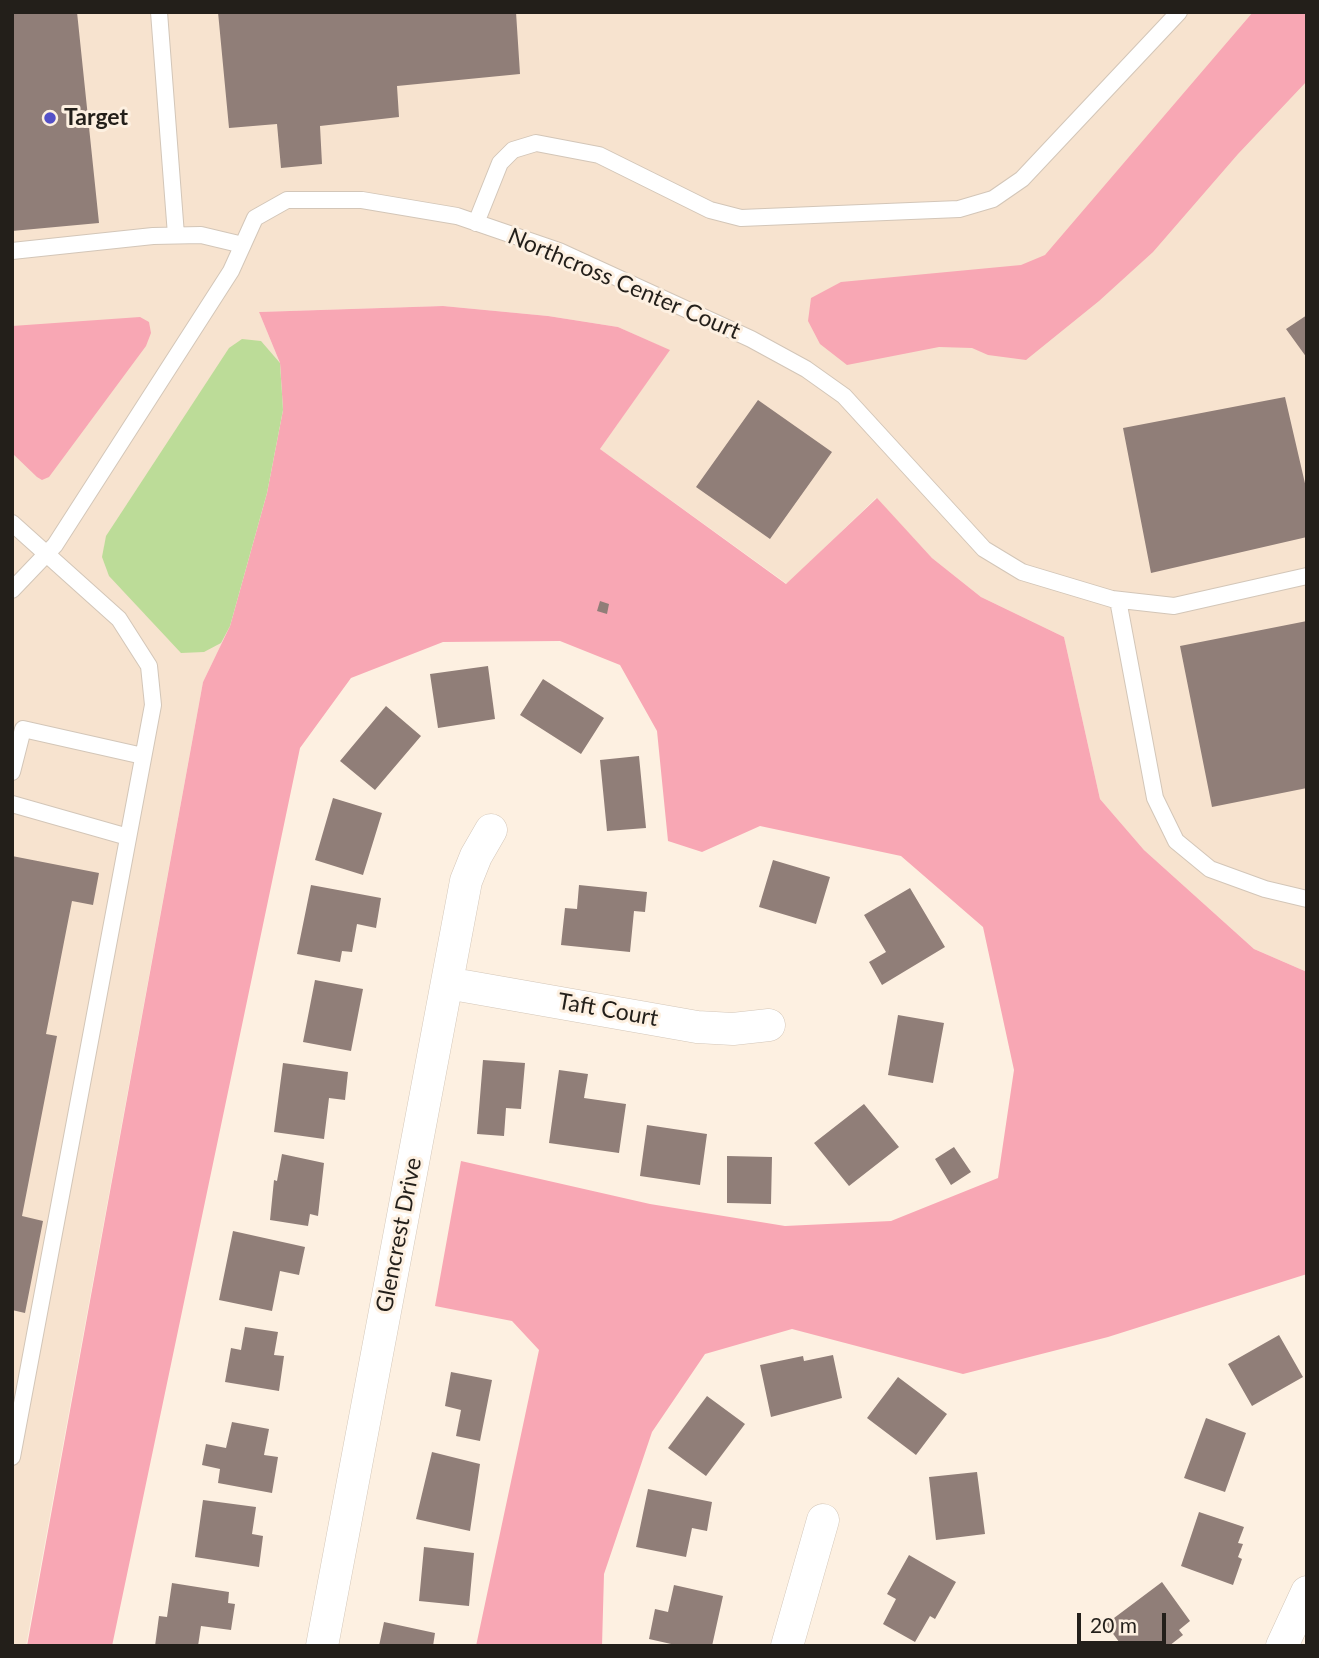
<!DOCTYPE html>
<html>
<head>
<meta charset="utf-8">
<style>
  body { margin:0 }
  #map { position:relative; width:1319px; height:1658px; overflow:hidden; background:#fdf0e1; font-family:Lato,sans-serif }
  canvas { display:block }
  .frame { position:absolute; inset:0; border:14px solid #231f1a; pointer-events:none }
  .scale { position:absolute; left:1077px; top:1613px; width:89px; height:32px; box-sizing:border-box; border:4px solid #231f1a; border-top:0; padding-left:9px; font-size:21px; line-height:24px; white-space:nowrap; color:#231f1a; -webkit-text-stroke:5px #fdf0e1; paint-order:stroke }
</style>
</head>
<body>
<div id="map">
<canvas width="1319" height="1658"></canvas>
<div class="frame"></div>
<div class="scale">20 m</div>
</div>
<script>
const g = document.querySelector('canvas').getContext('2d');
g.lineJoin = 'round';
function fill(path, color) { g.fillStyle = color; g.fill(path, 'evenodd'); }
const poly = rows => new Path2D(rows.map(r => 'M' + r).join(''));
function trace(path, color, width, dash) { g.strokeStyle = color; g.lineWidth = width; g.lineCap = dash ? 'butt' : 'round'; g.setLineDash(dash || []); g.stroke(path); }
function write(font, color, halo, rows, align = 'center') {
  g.font = font + ' Lato,sans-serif'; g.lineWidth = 6; g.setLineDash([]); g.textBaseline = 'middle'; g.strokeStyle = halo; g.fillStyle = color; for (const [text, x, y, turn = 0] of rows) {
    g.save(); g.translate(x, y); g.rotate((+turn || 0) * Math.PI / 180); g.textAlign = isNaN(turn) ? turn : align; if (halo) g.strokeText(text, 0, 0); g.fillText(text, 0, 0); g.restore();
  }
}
const built = poly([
  [12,12,1307,12,1307,972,1254,949,1144,850,1100,799,1064,637,981,597,932,558,876,498,787,584,600,449,669,350,618,327,548,316,443,306,259,312,280,363,230,626,203,682,26,1646,12,1646]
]);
const forest = poly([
  [1253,12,1307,12,1307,81,1238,154,1153,252,1099,301,1026,360,988,355,972,348,939,347,847,365,820,344,808,321,811,298,841,282,1021,265,1045,255],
  [443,306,548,316,618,327,670,350,600,449,786,584,877,498,932,558,981,597,1064,637,1100,799,1144,850,1254,949,1307,972,1307,1274,1108,1337,963,1374,792,1329,705,1354,652,1432,604,1574,602,1646,476,1646,539,1350,512,1321,435,1306,461,1161,650,1204,785,1226,891,1221,998,1178,1014,1070,983,927,901,856,760,826,702,852,668,841,657,731,620,665,560,641,443,642,351,678,300,748,112,1646,27,1646,203,682,230,626,267,493,283,410,280,363,259,312],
  [140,317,149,322,151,333,146,346,49,477,42,480,37,477,12,453,12,326]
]);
const water = poly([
  [242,339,261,341,280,363,283,410,267,493,230,626,221,643,204,652,181,653,109,576,102,557,106,536,229,348]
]);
const building = poly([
  [12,12,77,12,99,223,12,231],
  [218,12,516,12,520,74,397,86,399,117,320,126,322,164,281,168,277,124,229,128],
  [1307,315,1307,358,1286,329],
  [1285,397,1307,492,1307,537,1151,573,1123,428],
  [758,400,832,452,770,539,696,487],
  [600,601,609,604,607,614,597,611],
  [1307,621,1307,788,1212,807,1180,646],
  [488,666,495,719,438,728,430,674],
  [543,679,604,718,581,754,520,715],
  [386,706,421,736,375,790,340,761],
  [639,756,646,828,607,831,600,760],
  [333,798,382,813,363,875,315,860],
  [12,856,99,873,93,905,72,901,46,1034,57,1036,22,1216,43,1221,25,1313,12,1310],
  [773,860,830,877,816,924,759,907],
  [311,885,381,898,376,928,357,924,352,952,342,951,340,962,297,954],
  [579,885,647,892,645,912,634,911,630,952,561,945,565,908,577,909],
  [910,888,945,947,882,985,869,962,886,952,864,915],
  [315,980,363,989,351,1051,303,1042],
  [898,1015,944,1023,933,1083,888,1075],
  [483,1060,525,1063,521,1109,506,1108,504,1136,477,1134],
  [283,1063,348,1072,345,1100,329,1098,324,1139,274,1132],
  [559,1070,588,1074,584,1098,626,1104,619,1153,549,1143],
  [864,1104,899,1147,849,1186,814,1143],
  [647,1125,707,1134,700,1185,640,1176],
  [954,1147,971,1172,951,1185,935,1159],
  [282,1154,324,1163,318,1216,310,1214,308,1226,270,1220,274,1180,277,1181],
  [727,1156,772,1157,771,1204,727,1203],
  [233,1231,305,1247,299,1275,280,1271,272,1311,219,1300],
  [245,1327,278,1332,274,1355,284,1356,279,1391,225,1382,231,1348,241,1350],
  [1279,1335,1303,1377,1252,1406,1228,1364],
  [833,1355,842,1398,771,1417,760,1365,803,1356,804,1361],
  [451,1372,492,1380,480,1441,456,1436,461,1410,445,1406],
  [898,1377,947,1414,916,1455,867,1418],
  [707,1396,745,1424,706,1476,668,1448],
  [1206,1418,1246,1433,1225,1492,1184,1478],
  [232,1422,269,1429,264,1455,278,1457,272,1493,218,1483,220,1469,202,1465,206,1444,226,1448],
  [432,1452,480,1464,470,1531,416,1519],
  [977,1472,985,1534,936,1540,929,1477],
  [648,1489,712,1502,707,1531,692,1528,686,1557,636,1547],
  [203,1500,256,1507,252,1534,263,1536,259,1567,195,1557],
  [1199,1512,1244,1527,1238,1543,1243,1544,1238,1557,1242,1559,1233,1585,1181,1566],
  [424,1547,474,1553,469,1606,419,1601],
  [909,1555,956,1582,935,1619,930,1616,915,1642,883,1624,896,1599,887,1594],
  [1162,1582,1190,1621,1179,1630,1183,1635,1169,1646,1122,1646,1106,1624],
  [172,1583,229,1592,228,1603,235,1604,231,1630,201,1626,198,1646,155,1646,159,1616,167,1617],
  [674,1585,723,1596,712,1646,680,1646,649,1639,655,1609,668,1612],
  [384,1622,435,1633,433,1646,379,1646]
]);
const lane = poly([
  [159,12,176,235],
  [476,223,500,163,513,150,536,143,599,155,710,210,741,218,959,209,993,199,1022,179,1179,12],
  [12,251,153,236,201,235,243,245],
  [12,523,119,619,149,666,153,705,12,1457],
  [12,590,55,545,231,271,255,218,287,200,362,200,457,216,559,251,751,339,806,369,844,396,984,549,1022,572,1112,599,1174,606,1307,576],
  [1118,600,1155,798,1176,841,1210,869,1265,889,1307,899],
  [12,772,23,729,143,756],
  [12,804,128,837]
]);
const street = poly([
  [447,983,697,1027,733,1029,769,1025],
  [322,1646,466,881,476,856,491,830],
  [787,1646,823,1520],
  [1282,1646,1307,1592]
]);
const markers = [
  [50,118,7,"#5450c7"]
];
const poiNames = [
  ["Target",64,118]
];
const streetNames = [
  ["Northcross Center Court",624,284,23],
  ["Taft Court",608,1010,10],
  ["Glencrest Drive",399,1235,-79]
];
fill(built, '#f7e3cf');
fill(forest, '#f8a7b4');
fill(water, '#bcdc98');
fill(building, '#907e78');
trace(lane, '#d3c6b8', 18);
trace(street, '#d3c6b8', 33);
trace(lane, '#fff', 16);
trace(street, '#fff', 32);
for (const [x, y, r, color] of markers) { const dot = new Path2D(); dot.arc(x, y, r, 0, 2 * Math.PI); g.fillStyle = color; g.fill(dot); trace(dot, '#fdf0e1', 2.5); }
write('bold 23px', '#231f1a', '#fdf0e1', poiNames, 'left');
write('23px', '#231f1a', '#fdf0e1', streetNames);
</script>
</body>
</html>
